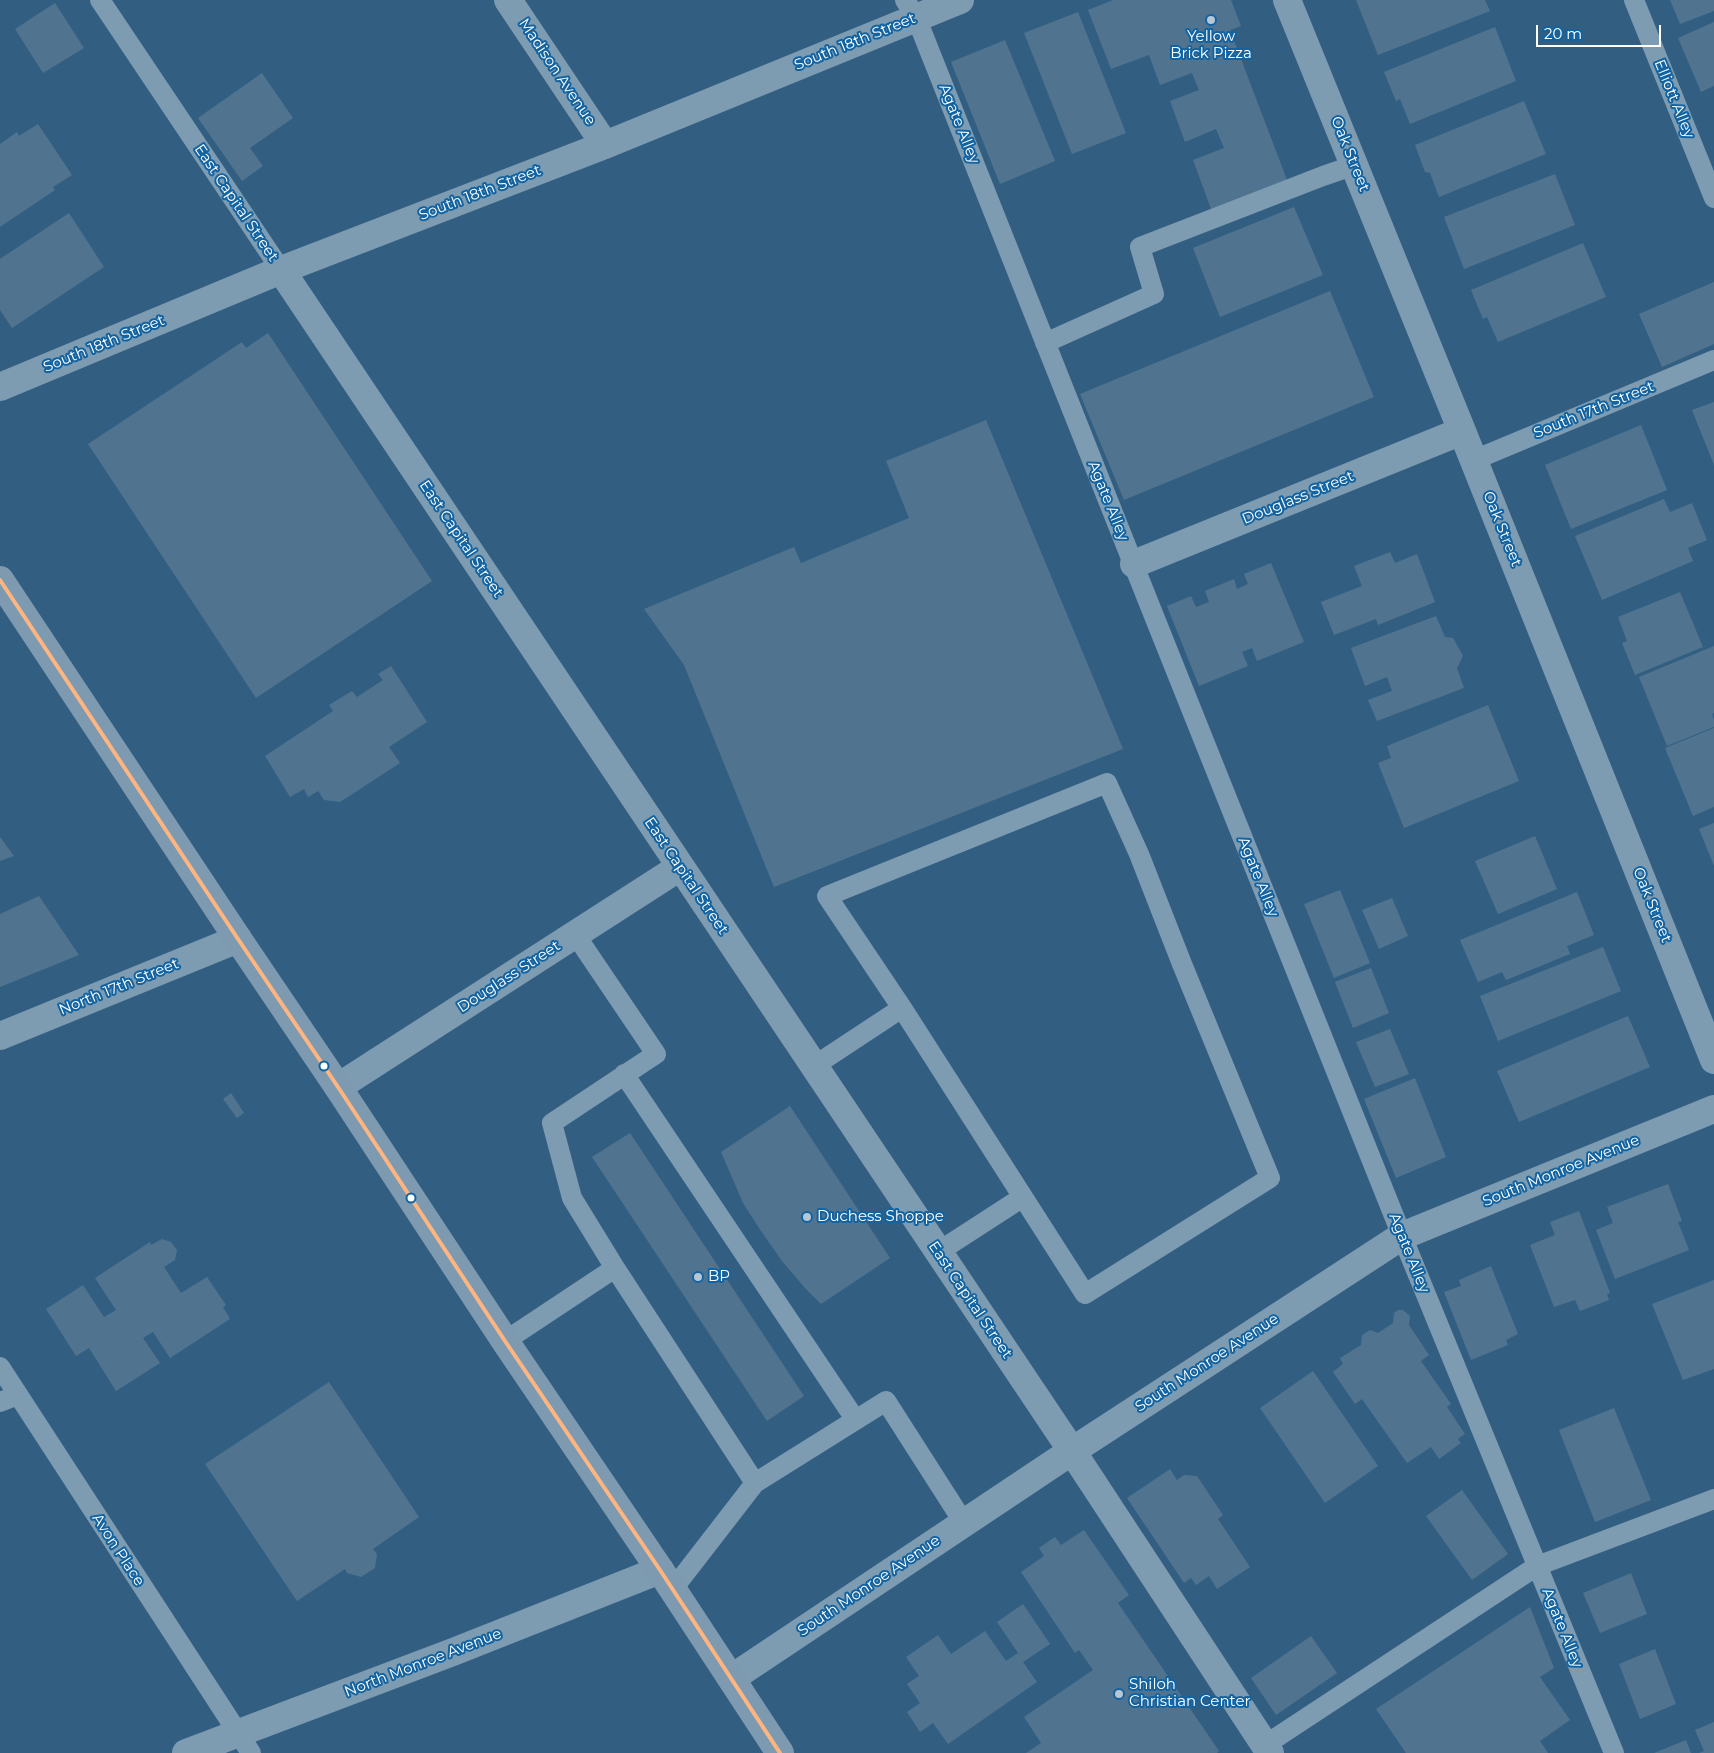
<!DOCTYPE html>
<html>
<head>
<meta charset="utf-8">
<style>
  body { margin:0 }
  #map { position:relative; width:1714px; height:1753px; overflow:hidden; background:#325f81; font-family:Montserrat,sans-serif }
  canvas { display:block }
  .scale { position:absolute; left:1536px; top:25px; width:125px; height:22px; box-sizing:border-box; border:2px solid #fff; border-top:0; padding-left:6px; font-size:15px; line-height:18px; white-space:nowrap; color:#fff; -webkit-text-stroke:4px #1163a2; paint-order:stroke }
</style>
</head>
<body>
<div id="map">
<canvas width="1714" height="1753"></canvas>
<div class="scale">20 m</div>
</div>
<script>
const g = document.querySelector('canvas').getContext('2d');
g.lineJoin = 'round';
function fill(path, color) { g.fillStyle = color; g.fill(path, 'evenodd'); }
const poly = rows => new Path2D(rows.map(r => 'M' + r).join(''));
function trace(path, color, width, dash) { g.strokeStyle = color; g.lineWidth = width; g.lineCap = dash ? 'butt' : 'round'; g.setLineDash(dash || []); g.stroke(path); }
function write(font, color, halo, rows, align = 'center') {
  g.font = font + ' Montserrat,sans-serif'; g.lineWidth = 4; g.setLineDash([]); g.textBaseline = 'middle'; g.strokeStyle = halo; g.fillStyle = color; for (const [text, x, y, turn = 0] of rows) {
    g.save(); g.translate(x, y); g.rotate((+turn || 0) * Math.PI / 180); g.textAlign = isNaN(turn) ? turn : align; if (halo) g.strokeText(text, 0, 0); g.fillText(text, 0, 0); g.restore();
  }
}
const building = poly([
  [1113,0,1231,0,1241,26,1230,30,1287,180,1211,209,1193,160,1224,148,1216,129,1185,142,1170,101,1199,90,1192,73,1160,85,1149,55,1111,69,1088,10],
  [1356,0,1485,0,1490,11,1378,55],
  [1670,0,1714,0,1714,11,1680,24],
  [55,3,84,48,43,73,15,29],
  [1078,12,1126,133,1072,154,1024,33],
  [1714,22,1714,86,1701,92,1678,38],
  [1495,27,1516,81,1410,124,1400,99,1396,101,1384,72],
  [1005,40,1055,161,1000,184,951,62],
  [262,73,293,118,250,148,263,166,242,181,198,118],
  [1524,101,1546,154,1439,197,1430,173,1425,172,1415,145],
  [38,124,72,175,53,187,55,190,0,227,0,144,17,132,19,136],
  [1555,174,1575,225,1464,269,1444,217],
  [1294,207,1323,275,1220,317,1193,248],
  [69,213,104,267,12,328,0,310,0,259],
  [1583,243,1606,297,1498,342,1487,317,1483,319,1471,290],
  [1714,282,1714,344,1662,367,1639,314],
  [1330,291,1374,397,1124,500,1080,394],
  [268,333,432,581,256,698,88,444,242,342,246,348],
  [1714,402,1714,465,1692,410],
  [986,420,1123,749,774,887,684,665,644,609,794,547,801,563,909,518,886,461],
  [1641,425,1667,490,1571,529,1545,465],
  [1664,499,1670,512,1692,503,1707,540,1688,548,1693,561,1602,600,1575,536],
  [1390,552,1395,563,1417,554,1435,602,1378,625,1376,619,1334,635,1321,602,1362,586,1354,566],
  [1271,563,1304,642,1257,661,1252,648,1242,652,1248,666,1199,686,1167,606,1191,596,1196,607,1209,602,1205,591,1234,579,1237,589,1248,584,1244,574],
  [1680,592,1703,647,1635,675,1622,643,1627,641,1618,617],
  [1436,616,1445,637,1453,638,1463,656,1457,668,1464,688,1377,721,1368,700,1392,691,1387,677,1365,686,1351,648],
  [1714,646,1714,713,1712,714,1714,720,1714,727,1667,746,1639,677],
  [391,666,427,722,389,747,400,763,340,802,324,800,318,791,308,797,304,789,290,797,265,756,333,711,329,705,352,691,357,697,383,680,378,674],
  [1488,705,1519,781,1404,828,1378,763,1391,758,1387,746],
  [1714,728,1714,807,1693,816,1665,748],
  [1714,823,1714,866,1699,829],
  [1535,836,1557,889,1498,914,1475,861],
  [0,837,14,856,0,861],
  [1340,890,1370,963,1334,978,1304,904],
  [1577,892,1594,935,1567,946,1570,954,1506,980,1502,972,1478,982,1460,940],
  [39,896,79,955,0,987,0,914],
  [1392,898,1408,936,1379,949,1362,910],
  [1603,947,1621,991,1498,1041,1480,996],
  [1371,968,1389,1013,1353,1028,1335,982],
  [1628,1016,1650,1067,1519,1122,1497,1071],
  [1390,1029,1409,1074,1375,1087,1356,1042],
  [1415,1078,1446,1157,1396,1178,1364,1099],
  [231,1093,244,1113,237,1118,223,1099],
  [790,1106,890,1258,821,1304,805,1288,782,1261,761,1231,743,1203,721,1152],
  [630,1133,804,1396,767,1421,592,1157],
  [1668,1184,1682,1221,1678,1222,1689,1250,1615,1279,1596,1230,1613,1223,1607,1207],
  [1579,1211,1610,1293,1607,1294,1609,1300,1580,1311,1575,1300,1554,1307,1530,1245,1555,1235,1550,1222],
  [162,1239,171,1242,177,1250,175,1260,164,1267,181,1293,207,1277,226,1305,223,1307,230,1319,170,1358,153,1332,143,1338,160,1363,116,1391,89,1348,76,1356,46,1309,83,1285,104,1317,116,1310,95,1278,150,1242,151,1245],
  [1491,1266,1518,1334,1506,1340,1508,1345,1471,1360,1444,1292,1461,1286,1459,1280],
  [1714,1280,1714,1369,1683,1380,1652,1304],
  [1398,1310,1403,1310,1410,1316,1409,1325,1429,1355,1421,1361,1451,1404,1447,1407,1465,1434,1458,1439,1461,1443,1439,1459,1431,1447,1407,1463,1362,1399,1355,1404,1333,1372,1343,1364,1340,1358,1361,1345,1362,1335,1370,1330,1378,1333,1393,1323,1394,1313],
  [1313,1371,1378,1466,1325,1503,1260,1408],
  [329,1382,419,1517,373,1549,377,1554,375,1568,361,1577,347,1573,345,1569,297,1601,205,1464],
  [1614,1408,1651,1500,1595,1522,1559,1430],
  [1170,1469,1177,1480,1184,1475,1197,1476,1223,1515,1218,1519,1250,1567,1217,1589,1209,1576,1196,1585,1191,1578,1184,1583,1127,1498],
  [1462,1490,1508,1554,1472,1580,1426,1516],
  [1084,1530,1129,1595,1118,1603,1219,1751,1217,1753,1026,1753,1041,1743,1024,1717,1093,1670,1079,1650,1075,1653,1021,1572,1044,1556,1039,1548,1055,1537,1061,1545],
  [1631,1573,1647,1614,1600,1633,1583,1593],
  [1023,1604,1050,1644,1023,1662,1037,1682,948,1744,933,1723,920,1732,907,1712,920,1703,907,1684,919,1676,906,1657,938,1635,951,1654,985,1631,1006,1661,1018,1653,997,1622],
  [1530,1607,1554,1668,1540,1677,1570,1720,1540,1741,1548,1753,1406,1753,1376,1709],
  [1311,1636,1337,1673,1276,1715,1251,1678],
  [1655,1649,1676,1704,1640,1719,1619,1664],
  [1714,1722,1714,1753,1699,1753,1704,1751,1695,1730],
  [1686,1740,1691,1753,1654,1753]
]);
const lane = poly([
  [100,0,281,270],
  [905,0,916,17,1150,606,1402,1236,1614,1753],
  [1634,0,1714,198],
  [1045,343,1154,294,1140,247,1323,176,1355,165],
  [1474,460,1714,360],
  [1107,783,1139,854,1182,964,1270,1178,1085,1294,902,1008,827,896,1107,783],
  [575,934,656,1054,552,1123,572,1198,615,1268],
  [814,1066,902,1008],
  [624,1074,855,1419],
  [938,1252,1023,1197],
  [505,1341,615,1268,755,1483,673,1589],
  [0,1367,251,1753],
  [0,1402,18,1395],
  [755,1483,886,1401,964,1523],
  [1265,1745,1537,1566,1714,1499]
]);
const street = poly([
  [508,0,605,145],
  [1287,0,1462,431,1714,1060],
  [281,270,1072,1451,1270,1753],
  [0,387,281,270,605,145,960,0],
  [1134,564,1462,431],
  [0,1036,238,939],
  [338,1087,680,867],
  [732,1678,1072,1451,1402,1236,1714,1109],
  [186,1753,453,1652,660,1570]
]);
const primary = poly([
  [0,580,238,939,338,1087,505,1341,660,1570,780,1753]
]);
const bus1 = poly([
  [0,580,238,939,338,1087,505,1341,660,1570,780,1753]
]);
const markers = [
  [1211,20,5,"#b7c7d3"],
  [324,1066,4.5,"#fff"],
  [411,1198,4.5,"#fff"],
  [807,1217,5,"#b7c7d3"],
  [698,1277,5,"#b7c7d3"],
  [1119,1694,5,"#b7c7d3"]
];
const poiNames = [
  ["Yellow",1211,37,"center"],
  ["Brick Pizza",1211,54,"center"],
  ["Duchess Shoppe",817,1217],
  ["BP",708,1277],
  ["Shiloh",1129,1685],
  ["Christian Center",1129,1702]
];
const streetNames = [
  ["South 18th Street",855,42,-22],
  ["Madison Avenue",557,72,56],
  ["Elliott Alley",1674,99,68],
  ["Agate Alley",959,124,68],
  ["Oak Street",1350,154,68],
  ["South 18th Street",480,193,-21],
  ["East Capital Street",236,203,56],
  ["South 18th Street",104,344,-22],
  ["South 17th Street",1594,410,-22],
  ["Douglass Street",1298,498,-22],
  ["Agate Alley",1108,501,68],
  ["Oak Street",1502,529,68],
  ["East Capital Street",461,539,56],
  ["East Capital Street",686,876,56],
  ["Agate Alley",1258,877,68],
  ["Oak Street",1652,905,68],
  ["Douglass Street",509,977,-33],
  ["North 17th Street",119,987,-22],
  ["South Monroe Avenue",1561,1171,-22],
  ["Agate Alley",1409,1253,68],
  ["East Capital Street",970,1300,56],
  ["South Monroe Avenue",1207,1363,-33],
  ["Avon Place",118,1550,57],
  ["South Monroe Avenue",869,1586,-34],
  ["Agate Alley",1562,1628,68],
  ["North Monroe Avenue",423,1663,-21]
];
fill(building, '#50748f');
trace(lane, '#7d9bb1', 20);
trace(street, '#7d9bb1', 28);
trace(primary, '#7d9ab0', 28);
trace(bus1, '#ffb580', 4);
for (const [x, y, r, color] of markers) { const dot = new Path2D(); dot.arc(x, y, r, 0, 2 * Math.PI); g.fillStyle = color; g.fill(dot); trace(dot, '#1163a2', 2); }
write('15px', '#fff', '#1163a2', poiNames, 'left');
write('15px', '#fff', '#1163a2', streetNames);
</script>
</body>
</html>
